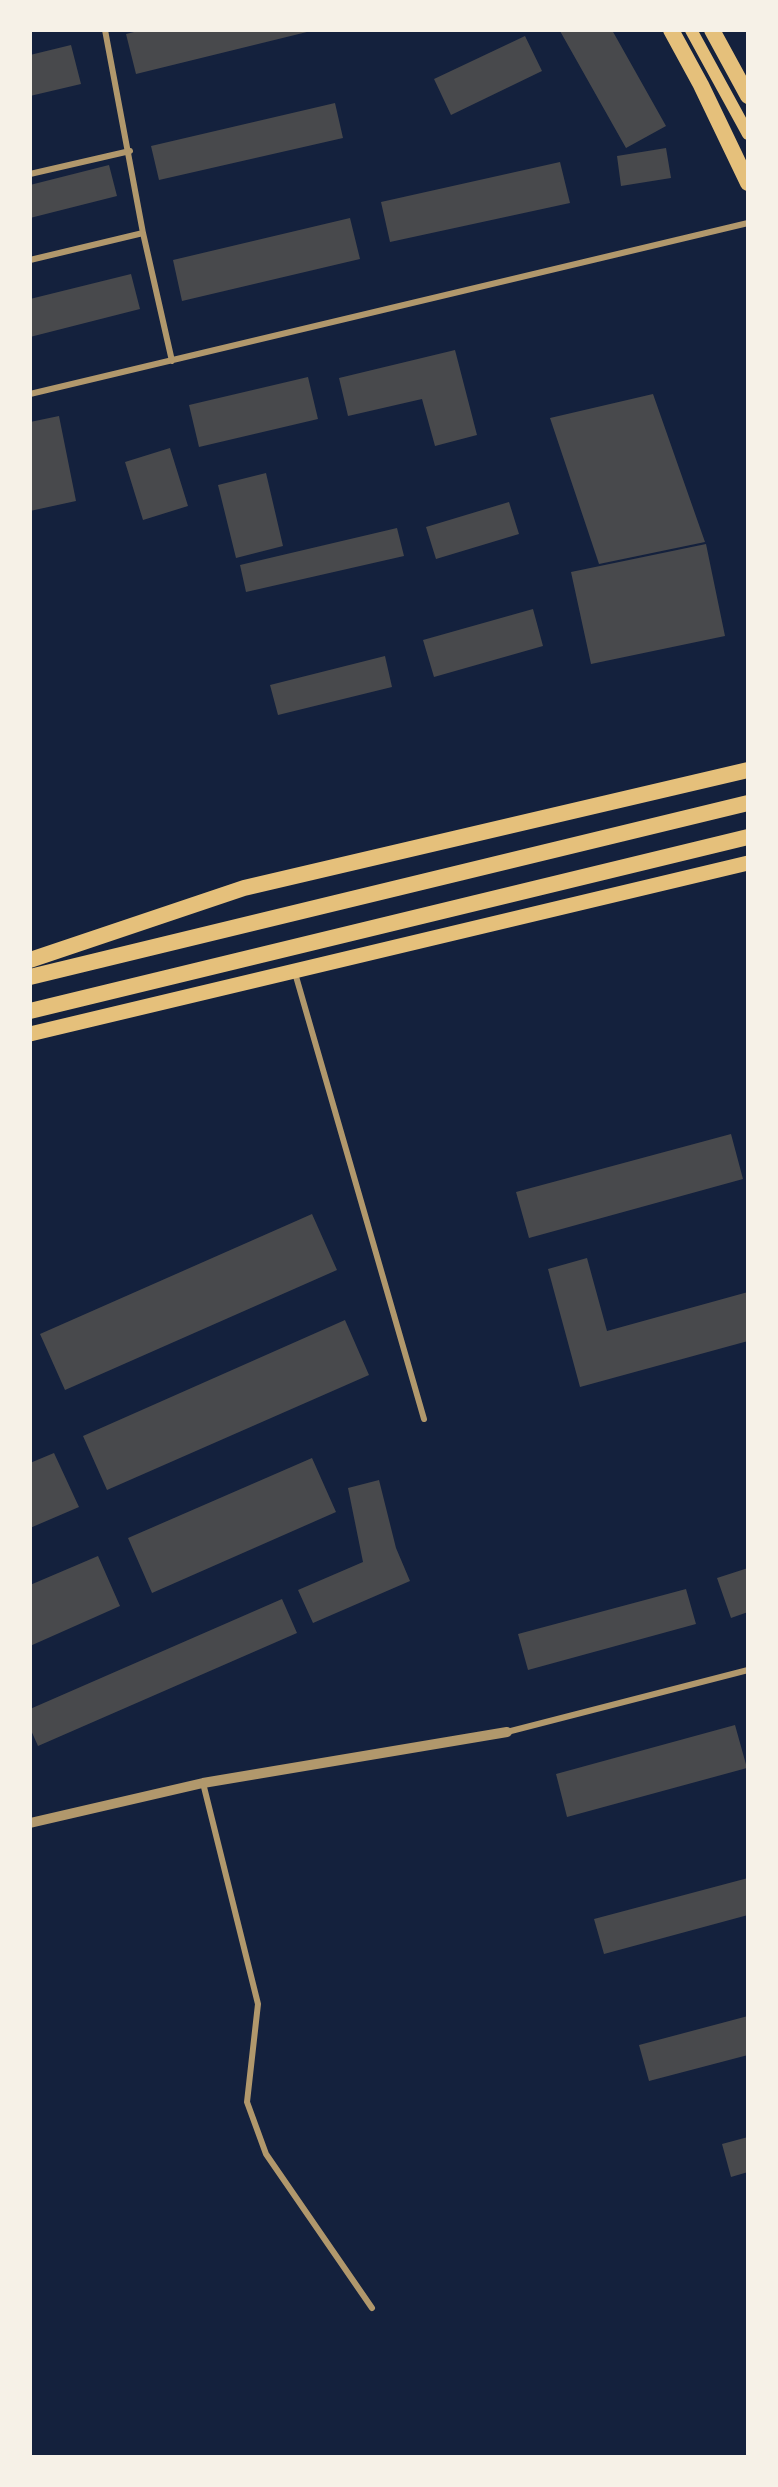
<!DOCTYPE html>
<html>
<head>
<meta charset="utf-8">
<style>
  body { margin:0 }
  #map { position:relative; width:778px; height:2487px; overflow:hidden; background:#14213d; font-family:"Noto Sans",sans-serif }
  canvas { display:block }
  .frame { position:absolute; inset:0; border:32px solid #f6f1e7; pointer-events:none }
</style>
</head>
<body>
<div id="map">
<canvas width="778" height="2487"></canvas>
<div class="frame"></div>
</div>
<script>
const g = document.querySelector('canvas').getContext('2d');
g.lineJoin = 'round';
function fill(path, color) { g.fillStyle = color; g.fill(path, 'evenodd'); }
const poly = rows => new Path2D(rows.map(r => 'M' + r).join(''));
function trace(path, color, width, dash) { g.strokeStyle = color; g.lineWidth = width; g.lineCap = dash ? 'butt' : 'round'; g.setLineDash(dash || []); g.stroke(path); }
const building = poly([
  [142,30,311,30,311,31,136,74,126,34],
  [562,30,612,30,666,126,626,148,560,31],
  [525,36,542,71,451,115,434,79],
  [71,45,81,84,30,96,30,55],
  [335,103,343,138,159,180,151,146],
  [666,148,671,178,621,186,617,156],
  [560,162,570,203,390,242,381,202],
  [109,165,117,196,30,218,30,185],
  [350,218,360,259,182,301,173,260],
  [131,274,140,309,30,337,30,299],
  [455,350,477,435,435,446,422,399,348,416,339,378],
  [308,377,318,419,199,447,189,405],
  [653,394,705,542,599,564,550,418],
  [59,416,76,501,30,511,30,422],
  [170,448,188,506,143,520,125,462],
  [266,473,283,546,236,558,218,485],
  [509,502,519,534,436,559,426,527],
  [397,528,404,556,246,592,240,565],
  [706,544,725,636,591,664,571,572],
  [533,609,543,646,434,677,423,640],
  [385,656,392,687,278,715,270,685],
  [731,1134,743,1179,529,1238,516,1192],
  [312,1214,337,1270,65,1390,40,1334],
  [587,1258,607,1331,748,1292,748,1341,580,1387,548,1269],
  [345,1320,369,1375,107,1490,83,1436],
  [54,1453,79,1507,30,1528,30,1463],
  [312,1458,336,1512,152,1593,128,1538],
  [379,1480,396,1548,410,1581,313,1623,298,1590,363,1562,348,1488],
  [98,1556,120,1606,30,1646,30,1585],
  [748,1568,748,1612,731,1618,717,1578],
  [686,1589,696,1624,528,1670,518,1634],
  [282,1599,297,1633,38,1746,30,1728,30,1709],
  [735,1725,747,1768,567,1817,556,1774],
  [748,1878,748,1915,604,1954,594,1919],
  [748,2016,748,2055,649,2081,639,2045],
  [748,2137,748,2172,731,2177,722,2144]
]);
const minor = poly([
  [105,30,143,233,172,361],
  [30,174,130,151],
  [30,260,143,233],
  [30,394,748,223],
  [295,973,424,1419],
  [507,1732,748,1670],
  [203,1783,258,2004,247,2102,266,2154,372,2308]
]);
const tertiary = poly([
  [30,1823,203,1783,507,1732]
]);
const secondary = poly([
  [691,30,748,134]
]);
const primary = poly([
  [30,1034,748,863]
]);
const trunk = poly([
  [671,30,701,85,748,183],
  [712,30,748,96],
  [30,960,244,888,748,770],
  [30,977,748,803],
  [30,1011,748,837]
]);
fill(building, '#48494c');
trace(minor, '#b1986c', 6);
trace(tertiary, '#b1986c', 10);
trace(secondary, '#e5c07b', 12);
trace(primary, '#e5c07b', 15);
trace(trunk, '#e5c07b', 16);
</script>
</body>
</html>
